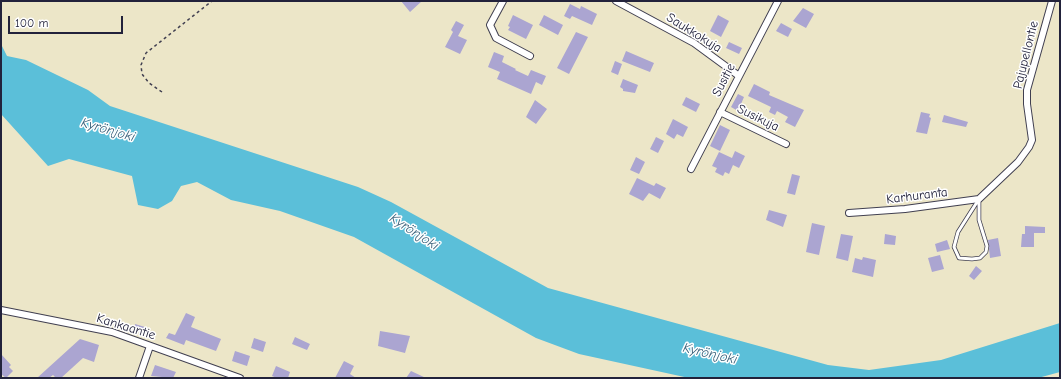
<!DOCTYPE html>
<html>
<head>
<meta charset="utf-8">
<style>
  body { margin:0 }
  #map { position:relative; width:1061px; height:379px; overflow:hidden; background:#ece6c8; font-family:"Comic Neue",sans-serif }
  canvas { display:block }
  .frame { position:absolute; inset:0; border:2px solid #22223b; pointer-events:none }
  .scale { position:absolute; left:8px; top:16px; width:115px; height:18px; box-sizing:border-box; border:2px solid #22223b; border-top:0; padding-left:5px; font-size:12px; line-height:14px; white-space:nowrap; color:#22223b; -webkit-text-stroke:3px #fff; paint-order:stroke }
</style>
</head>
<body>
<div id="map">
<canvas width="1061" height="379"></canvas>
<div class="frame"></div>
<div class="scale">100 m</div>
</div>
<script>
const g = document.querySelector('canvas').getContext('2d');
g.lineJoin = 'round';
function fill(path, color) { g.fillStyle = color; g.fill(path, 'evenodd'); }
const poly = rows => new Path2D(rows.map(r => 'M' + r).join(''));
function trace(path, color, width, dash) { g.strokeStyle = color; g.lineWidth = width; g.lineCap = dash ? 'butt' : 'round'; g.setLineDash(dash || []); g.stroke(path); }
function write(font, color, halo, rows, align = 'center') {
  g.font = font + ' "Comic Neue",sans-serif'; g.lineWidth = 3; g.setLineDash([]); g.textBaseline = 'middle'; g.strokeStyle = halo; g.fillStyle = color; for (const [text, x, y, turn = 0] of rows) {
    g.save(); g.translate(x, y); g.rotate((+turn || 0) * Math.PI / 180); g.textAlign = isNaN(turn) ? turn : align; if (halo) g.strokeText(text, 0, 0); g.fillText(text, 0, 0); g.restore();
  }
}
const water = poly([
  [1,44,7,56,26,60,88,90,110,106,358,187,391,202,548,288,828,365,869,370,941,360,1060,323,1060,372,1038,378,689,378,579,354,536,338,354,237,280,211,231,200,197,182,181,186,172,201,158,209,138,205,132,176,69,159,48,166,1,114]
]);
const building = poly([
  [401,1,422,1,410,12],
  [570,4,580,9,581,6,597,14,592,25,572,16,570,19,564,16],
  [803,8,814,14,806,28,793,21],
  [513,15,533,25,526,39,508,30,510,27,508,26],
  [544,15,563,25,558,35,539,25],
  [718,15,729,21,721,37,710,31],
  [456,21,464,25,458,36,467,40,460,54,445,47,453,32,451,30],
  [781,23,792,29,788,37,776,31],
  [576,32,588,37,569,74,557,68],
  [729,42,742,48,739,54,726,48],
  [626,51,654,63,650,72,622,61],
  [494,52,504,56,502,62,516,69,515,70,528,76,531,70,546,76,542,85,536,82,531,94,497,79,500,72,488,67],
  [615,61,622,64,618,75,611,72],
  [623,79,638,85,635,93,623,91,623,89,620,87],
  [754,84,770,92,769,95,804,110,795,127,785,122,788,117,777,111,775,115,769,112,771,107,748,96],
  [738,94,744,97,738,111,731,107],
  [686,97,700,104,696,112,682,105],
  [535,100,547,109,536,124,526,117],
  [921,112,930,114,929,117,931,118,927,134,916,132],
  [944,115,968,122,966,127,942,122],
  [673,119,688,127,683,137,677,134,674,139,666,134],
  [720,125,730,130,720,151,710,146],
  [656,137,664,141,658,153,650,149],
  [735,151,745,156,739,168,733,165,729,174,725,172,723,176,715,172,717,168,712,166,719,152,732,158],
  [636,157,645,162,639,174,630,170],
  [792,174,800,176,795,195,787,193],
  [637,178,654,186,656,183,666,188,660,199,649,193,643,201,629,194],
  [769,210,787,215,783,227,766,220],
  [812,223,825,226,819,255,806,252],
  [1025,226,1045,227,1045,233,1034,233,1034,247,1021,247,1022,234,1025,234],
  [841,234,853,236,848,261,836,258],
  [885,234,896,236,895,245,884,244],
  [998,238,1001,256,990,258,988,240],
  [947,240,950,249,937,252,935,244],
  [940,255,944,269,932,272,928,258],
  [863,257,876,260,873,277,852,272,855,258,862,260],
  [976,266,982,271,974,280,969,276],
  [186,313,195,317,191,327,221,339,216,351,186,340,184,345,166,338,169,333,175,335],
  [135,324,145,327,143,333,134,331],
  [380,331,410,336,405,353,378,346],
  [295,337,310,344,307,350,292,344],
  [254,338,266,342,263,352,251,348],
  [80,339,99,345,94,362,83,358,61,378,56,378,53,375,49,378,37,378],
  [235,351,250,356,247,366,232,361],
  [1,354,11,365,9,367,13,371,6,378,1,374],
  [344,361,354,366,350,374,356,378,335,378],
  [155,365,176,372,173,378,151,376],
  [276,366,290,372,288,378,277,378,272,376],
  [411,371,426,378,406,378]
]);
const path = poly([
  [162,92,149,83,142,74,141,65,146,53,212,1]
]);
const service = poly([
  [979,199,979,220,987,246,986,252,980,258,972,259,959,258,954,247,958,232,979,199]
]);
const minor = poly([
  [503,1,490,25,496,38,530,56],
  [616,1,694,43,739,76],
  [720,112,786,144],
  [691,169,778,1],
  [849,213,905,209,979,199,1018,162,1029,147,1032,140,1027,104,1027,90,1052,1],
  [1,310,112,332,240,378],
  [139,378,150,346]
]);
const streetNames = [
  ["Saukkokuja",694,33,32],
  ["Pajupellontie",1026,55,-76],
  ["Susitie",724,80,-63],
  ["Susikuja",758,118,26],
  ["Karhuranta",917,196,-7],
  ["Kankaantie",126,327,17]
];
const waterNames = [
  ["Kyrönjoki",108,130,16],
  ["Kyrönjoki",414,232,33],
  ["Kyrönjoki",710,354,13]
];
fill(water, '#5bbfd9');
fill(building, '#aba5d1');
trace(service, '#403f50', 4.5);
trace(minor, '#403f50', 8);
trace(path, '#403f50', 1.5, [3, 3]);
trace(service, '#fff', 3);
trace(minor, '#fff', 6);
write('13px', '#22223b', '#fff', streetNames);
write('italic 14px', '#39617a', '#fff', waterNames);
</script>
</body>
</html>
